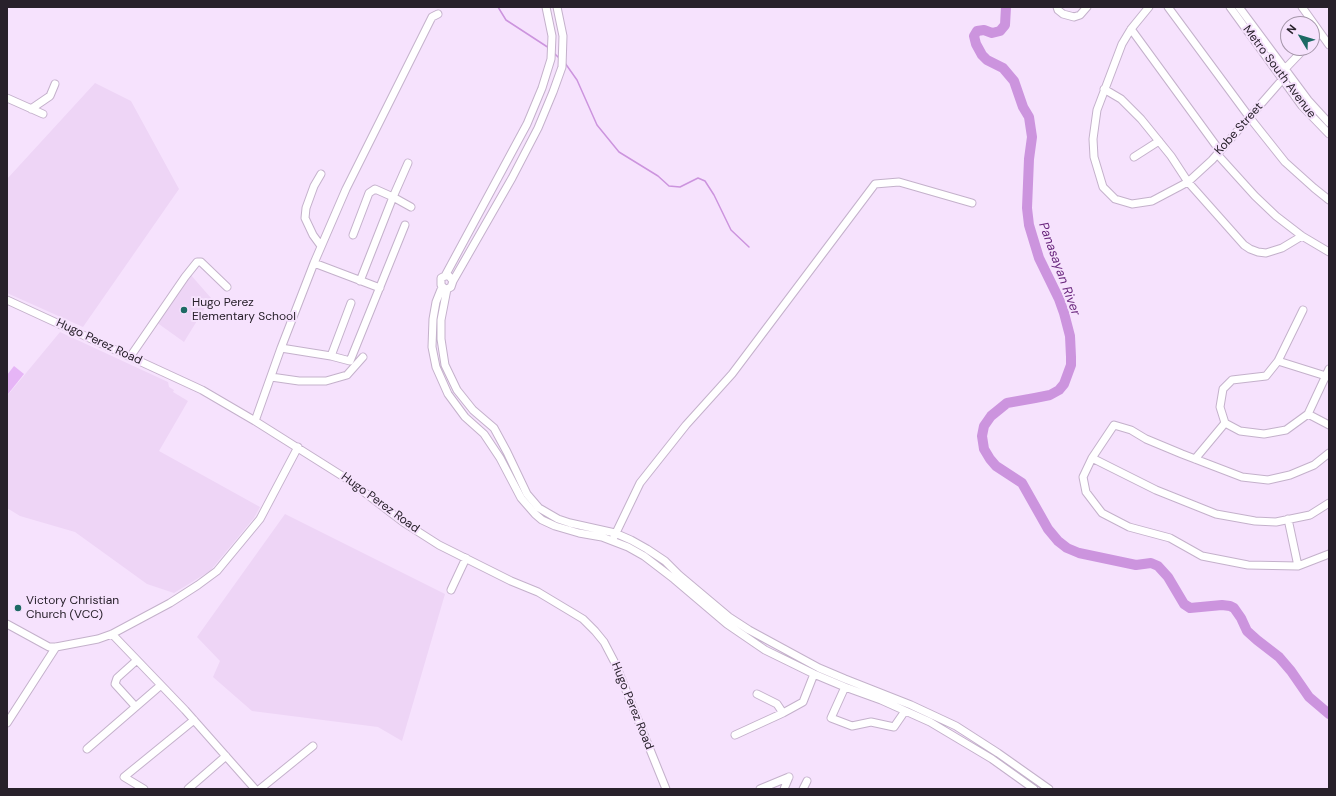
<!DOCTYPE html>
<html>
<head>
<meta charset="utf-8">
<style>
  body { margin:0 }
  #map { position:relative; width:1336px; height:796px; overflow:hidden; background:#f6e2fd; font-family:"DM Sans",sans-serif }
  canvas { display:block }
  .frame { position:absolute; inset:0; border:8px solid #28212b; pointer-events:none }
  .north { position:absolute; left:1280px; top:16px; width:40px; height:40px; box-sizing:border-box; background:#f6e2fd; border:1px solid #a495a9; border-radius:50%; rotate:308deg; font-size:11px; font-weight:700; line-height:16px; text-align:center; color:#28212b }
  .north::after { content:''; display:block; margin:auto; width:14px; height:18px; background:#1d6964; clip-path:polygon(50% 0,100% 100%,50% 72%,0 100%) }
</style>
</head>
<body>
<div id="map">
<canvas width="1336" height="796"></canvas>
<div class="frame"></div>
<div class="north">N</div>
</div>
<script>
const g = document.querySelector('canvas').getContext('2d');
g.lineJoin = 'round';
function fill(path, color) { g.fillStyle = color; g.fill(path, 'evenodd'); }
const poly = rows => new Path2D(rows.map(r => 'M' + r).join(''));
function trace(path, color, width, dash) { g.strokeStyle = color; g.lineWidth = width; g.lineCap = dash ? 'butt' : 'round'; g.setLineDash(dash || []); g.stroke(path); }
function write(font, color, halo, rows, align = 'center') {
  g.font = font + ' "DM Sans",sans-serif'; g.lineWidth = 4; g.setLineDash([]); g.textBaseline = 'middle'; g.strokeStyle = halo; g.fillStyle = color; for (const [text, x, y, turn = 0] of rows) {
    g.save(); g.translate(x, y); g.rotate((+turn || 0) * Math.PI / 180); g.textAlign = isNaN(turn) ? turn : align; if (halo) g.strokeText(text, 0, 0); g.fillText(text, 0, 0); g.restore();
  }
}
const built = poly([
  [95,83,131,101,179,189,83,327,7,293,7,179],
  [190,274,211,298,184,342,156,322],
  [60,332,168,382,169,387,174,390,173,392,188,401,159,451,260,507,254,518,210,571,174,593,147,584,75,532,20,516,7,508,7,396],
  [285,514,445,594,402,741,378,727,252,711,213,677,220,661,197,637]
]);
const green = poly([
  [14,366,24,374,8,394,7,375]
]);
const stream = poly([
  [498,7,506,20,549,48],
  [553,52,559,58],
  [565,63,577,80,597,125,619,152,658,176,669,186,680,187,698,178,705,181,714,195,731,230,749,247]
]);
const river = poly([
  [1006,7,1005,25,1000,31,992,33,984,30,977,31,974,36,976,44,982,55,987,60,1003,68,1014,81,1023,107,1029,117,1032,137,1029,159,1027,208,1029,225,1039,258,1059,299,1064,313,1070,336,1071,357,1071,365,1064,384,1059,390,1050,395,1035,398,1007,403,991,416,984,426,982,436,984,449,990,459,996,466,1022,483,1048,529,1058,541,1067,548,1079,553,1136,565,1151,563,1158,566,1168,577,1184,604,1190,608,1222,605,1230,606,1234,608,1241,618,1247,631,1257,640,1279,657,1291,671,1309,697,1329,714]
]);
const minor = poly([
  [1057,7,1058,10,1063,14,1074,17,1080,15,1087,7],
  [1149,7,1131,29,1122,44,1097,110,1093,139,1094,157,1103,187,1115,199,1132,204,1152,201,1188,182,1212,160,1288,73],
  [1168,7,1250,118,1285,162,1314,188,1329,200],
  [1230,7,1302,106,1329,134],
  [1239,7,1308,100,1329,123],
  [1302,7,1329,45],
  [1131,29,1220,151],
  [1312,41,1320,33],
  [1283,71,1305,48],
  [1104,89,1121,99,1141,119,1171,156,1188,182,1244,245,1250,249,1258,252,1266,253,1282,248,1302,236],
  [7,98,43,114],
  [31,109,50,96,55,84],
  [1217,154,1255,196,1276,216,1302,236,1329,252],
  [1134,157,1159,141],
  [321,174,314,186,306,208,305,218,313,235,321,246],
  [353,235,369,193,375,189,393,197,411,207],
  [314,263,380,288],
  [445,276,449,276,453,281,451,287,447,289,444,288,441,285,441,278,445,276,527,124,542,88,551,59,552,36,546,7],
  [360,281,393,197,408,163],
  [453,281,512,178,538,128,553,92,562,67,563,36,557,7],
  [442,287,436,302,433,319,432,347,436,367,448,394,465,417,484,434,500,458,521,498,535,514,542,520,555,526,579,533,602,537,628,547,644,556,674,579,727,624,765,650,814,674,845,687,881,700,930,722,992,759,1034,789],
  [447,289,441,320,441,339,445,365,457,390,473,410,494,428,507,452,527,494,539,508,558,519,570,523,615,533,631,540,647,549,665,561,679,575,729,617,749,630,819,668,845,679,911,705,956,726,998,753,1049,789],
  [7,300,202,390,255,421,347,479,403,522,439,545,511,581,538,592,583,619,595,631,604,642,615,663,666,789],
  [281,348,331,356,350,361,405,225],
  [331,356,351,303],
  [130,357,185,277,197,262,201,262,227,287],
  [1278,361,1329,377],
  [271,377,299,381,326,381,347,375,363,357],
  [1308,414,1329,425],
  [255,421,281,348,314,263,346,189,432,17,438,14],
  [1225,423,1220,407,1223,389,1232,380,1266,376,1278,361,1303,310],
  [1225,423,1240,431,1264,434,1286,430,1308,414,1329,369],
  [1329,453,1314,465,1290,475,1268,480,1242,477,1182,454,1146,439,1131,430,1114,425,1092,458,1083,477,1086,492,1102,513,1129,527,1170,538,1202,556,1248,565,1298,566,1329,554],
  [1092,458,1156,490,1216,514,1255,521,1276,522,1310,515,1329,503],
  [1195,459,1225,423],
  [1288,519,1298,566],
  [614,537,640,483,686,425,732,374,875,184,899,182,972,203],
  [451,590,466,558],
  [7,624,49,647,56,647,98,639,112,634,170,603,198,585,217,571,260,519,298,447],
  [112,634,185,710,255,789],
  [845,687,831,718,852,726,871,722,894,727,905,711],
  [757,694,777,704,783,713],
  [135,706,115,684,117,678,137,660],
  [7,723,56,647],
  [735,735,783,713,803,702,814,674],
  [87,749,161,685],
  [144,789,124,777,194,720],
  [188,789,226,756],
  [260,789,313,746],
  [760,789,789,777],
  [784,789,789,777],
  [803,789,807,781]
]);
const markers = [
  [184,310,4,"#1d6964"],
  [18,608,4,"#1d6964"]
];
const streetNames = [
  ["Metro South Avenue",1279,72,53],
  ["Kobe Street",1239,129,-48],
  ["Hugo Perez Road",99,342,25],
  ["Hugo Perez Road",380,503,36],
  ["Hugo Perez Road",632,706,68]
];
const poiNames = [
  ["Hugo Perez",192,303],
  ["Elementary School",192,317],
  ["Victory Christian",26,601],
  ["Church (VCC)",26,615]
];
const waterNames = [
  ["Panasayan River",1059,269,70]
];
fill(built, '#eed5f6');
fill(green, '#e6b5f6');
trace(stream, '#cc94de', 1.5);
trace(river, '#cc94de', 10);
trace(minor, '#c4b1cb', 9);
trace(minor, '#fff', 7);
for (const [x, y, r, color] of markers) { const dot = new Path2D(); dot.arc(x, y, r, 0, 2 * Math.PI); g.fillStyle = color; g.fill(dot); trace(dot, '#f6e2fd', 1.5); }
write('12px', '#28212b', '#f6e2fd', streetNames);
write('12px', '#28212b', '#f6e2fd', poiNames, 'left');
write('italic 13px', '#6a277e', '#f6e2fd', waterNames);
</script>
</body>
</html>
